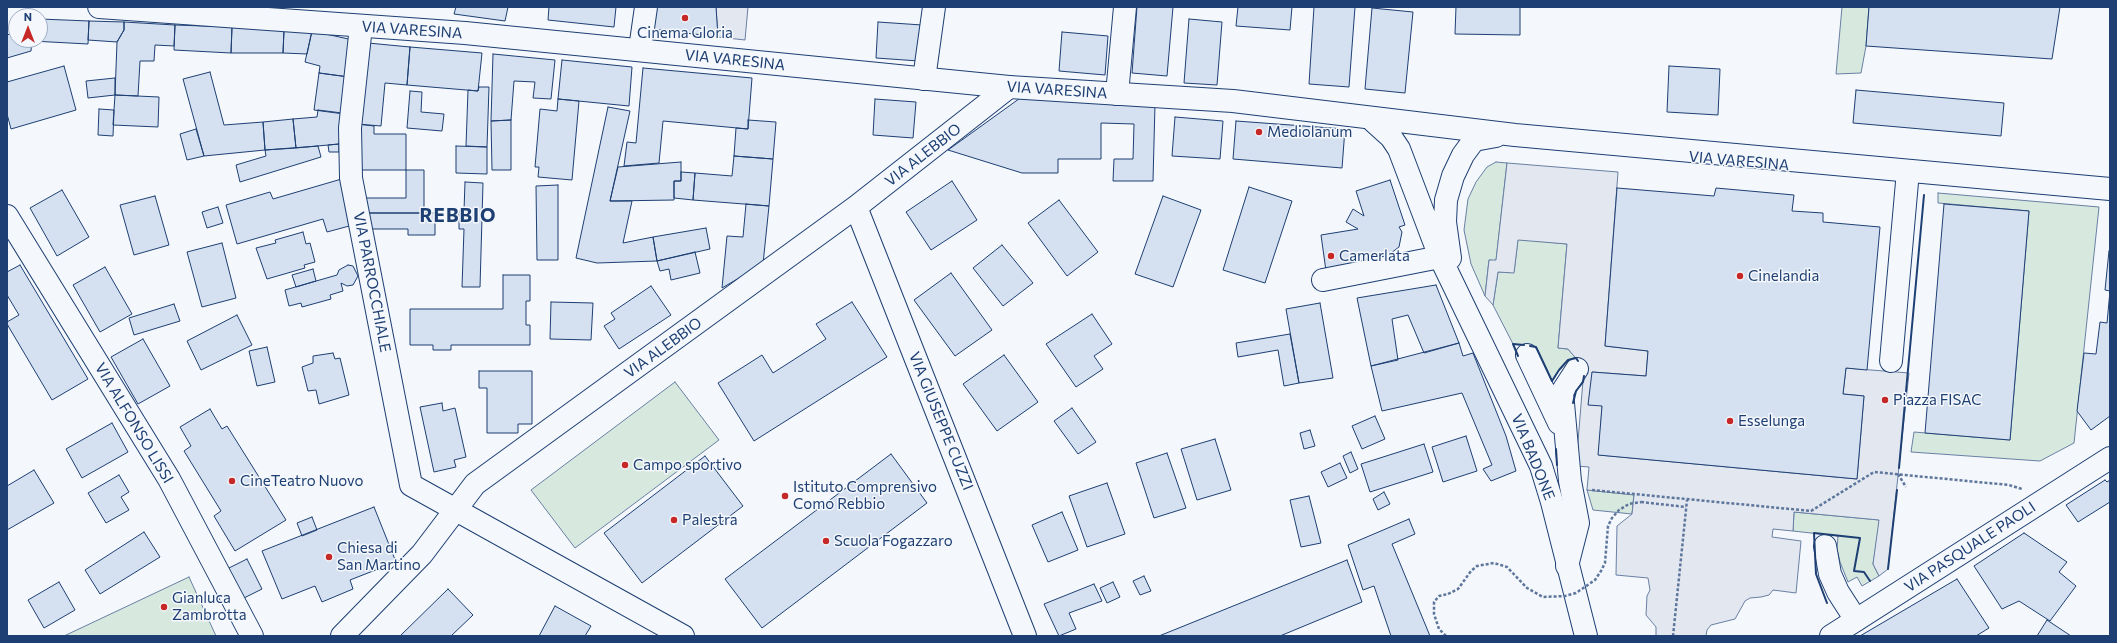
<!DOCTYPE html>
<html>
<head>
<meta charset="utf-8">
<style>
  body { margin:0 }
  #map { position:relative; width:2117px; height:643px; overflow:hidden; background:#f4f7fb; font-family:Commissioner,sans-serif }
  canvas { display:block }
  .frame { position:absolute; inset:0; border:8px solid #1d3f73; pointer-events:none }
  .north { position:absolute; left:8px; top:8px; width:40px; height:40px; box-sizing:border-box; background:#f4f7fb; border:1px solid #9eadc5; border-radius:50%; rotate:0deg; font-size:11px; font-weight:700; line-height:16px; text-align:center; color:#1d3f73 }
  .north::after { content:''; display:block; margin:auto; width:14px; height:18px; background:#c62828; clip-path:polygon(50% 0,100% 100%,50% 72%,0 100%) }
</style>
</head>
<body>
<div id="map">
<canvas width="2117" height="643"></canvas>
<div class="frame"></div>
<div class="north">N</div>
</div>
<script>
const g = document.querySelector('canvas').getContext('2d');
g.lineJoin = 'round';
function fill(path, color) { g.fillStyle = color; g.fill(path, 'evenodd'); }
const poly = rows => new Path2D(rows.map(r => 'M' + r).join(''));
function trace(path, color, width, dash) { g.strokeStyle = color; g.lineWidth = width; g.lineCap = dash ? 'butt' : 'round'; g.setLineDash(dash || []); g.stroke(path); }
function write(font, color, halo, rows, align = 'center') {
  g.font = font + ' Commissioner,sans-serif'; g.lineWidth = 3; g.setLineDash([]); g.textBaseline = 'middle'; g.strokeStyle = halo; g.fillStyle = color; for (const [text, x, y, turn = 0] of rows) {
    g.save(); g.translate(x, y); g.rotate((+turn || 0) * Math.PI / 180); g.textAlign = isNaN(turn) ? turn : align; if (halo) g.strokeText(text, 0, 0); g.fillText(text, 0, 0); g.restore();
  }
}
const green = poly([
  [1842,7,1869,7,1866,46,1861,73,1836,74,1842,7],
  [1496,162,1507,163,1496,261,1489,260,1485,296,1471,264,1464,230,1468,199,1476,182,1487,167,1496,162],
  [1938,193,2099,207,2074,443,2040,461,1911,452,1914,432,2010,440,2029,211,1938,203,1938,193],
  [1518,239,1567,244,1558,348,1568,349,1576,358,1568,360,1559,370,1552,381,1536,347,1513,344,1493,305,1498,272,1514,272,1518,239],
  [675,382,719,440,575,548,531,490,675,382],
  [1587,490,1634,494,1632,514,1593,510,1587,490],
  [1794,512,1880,520,1873,564,1879,576,1862,586,1857,577,1848,582,1840,562,1837,549,1838,536,1793,531,1794,512],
  [189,577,216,636,64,636,189,577]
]);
const parking = poly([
  [716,7,748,7,745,40,718,37,716,7],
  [1507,163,1618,172,1605,346,1648,351,1646,376,1592,372,1602,406,1599,455,1857,479,1864,396,1843,394,1846,368,1909,373,1888,569,1879,576,1873,564,1879,520,1794,512,1793,531,1773,529,1772,537,1801,541,1796,593,1773,590,1769,595,1761,597,1750,598,1745,601,1735,619,1711,625,1707,630,1706,636,1656,636,1656,627,1646,615,1647,596,1650,590,1648,578,1616,575,1617,526,1632,514,1634,495,1587,490,1589,467,1576,466,1584,368,1568,349,1558,348,1567,244,1518,240,1514,273,1498,272,1493,305,1485,296,1489,260,1496,260,1507,163]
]);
const building = poly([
  [456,7,508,7,505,21,454,14,456,7],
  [549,7,616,7,614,27,548,20,549,7],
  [655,7,716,7,718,37,653,29,655,7],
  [1137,7,1173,7,1167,76,1132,73,1137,7],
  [1238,7,1292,7,1290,30,1236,26,1238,7],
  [1314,7,1355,7,1349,87,1309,84,1314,7],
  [1456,7,1520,7,1520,35,1455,34,1456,7],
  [1869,7,2060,7,2052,59,1866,46,1869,7],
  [1372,8,1413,12,1405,93,1365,89,1372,8],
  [40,19,89,21,88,44,32,41,40,40,40,19],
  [1189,19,1222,22,1217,85,1184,83,1189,19],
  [89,21,124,22,124,30,117,42,88,40,89,21],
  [124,22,175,25,174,46,155,45,154,61,140,61,138,96,115,95,117,42,124,30,124,22],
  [878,22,922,25,919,61,876,58,878,22],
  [175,25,232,27,231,53,174,50,175,25],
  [232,27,284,30,283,53,231,53,232,27],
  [284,30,312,31,307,54,283,53,284,30],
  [312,31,353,40,349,77,319,73,320,66,305,62,312,31],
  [16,32,16,40,32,40,31,51,7,58,7,35,16,32],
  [1062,32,1108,36,1105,75,1059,71,1062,32],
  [368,43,410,47,407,85,385,83,381,126,357,124,368,43],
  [410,47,482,53,478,91,407,85,410,47],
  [493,54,555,60,551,99,533,98,535,82,514,81,511,120,491,121,493,54],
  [562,60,632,67,629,106,558,99,562,60],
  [64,66,76,110,11,129,7,114,7,82,64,66],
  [1669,66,1720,69,1718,115,1667,112,1669,66],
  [643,68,752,78,748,129,663,121,659,163,624,166,627,142,636,143,643,68],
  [210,72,224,125,263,122,265,150,204,156,183,79,210,72],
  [319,73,349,77,344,114,314,110,319,73],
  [115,78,115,95,88,98,86,81,115,78],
  [479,87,489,87,487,147,466,146,468,90,478,91,479,87],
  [1856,90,2004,103,2001,136,1853,123,1856,90],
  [410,91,422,92,421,112,444,114,442,131,407,128,410,91],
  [115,95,159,97,158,127,113,125,115,95],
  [1023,96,1155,104,1153,181,1113,181,1114,159,1133,159,1134,124,1101,123,1101,159,1058,159,1058,173,1022,173,948,150,1023,96],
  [558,99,579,101,572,180,538,177,539,167,535,167,540,109,557,111,558,99],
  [875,99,916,102,913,138,873,135,875,99],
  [608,107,630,111,610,201,632,201,623,243,653,237,657,261,597,263,576,258,608,107],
  [99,109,114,110,113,136,98,135,99,109],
  [318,110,342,113,339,144,296,148,293,119,317,117,318,110],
  [1175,117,1223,121,1220,159,1172,156,1175,117],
  [293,119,296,148,265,150,263,122,293,119],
  [511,120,511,170,492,170,491,121,511,120],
  [748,120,776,122,773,159,734,156,736,128,748,129,748,120],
  [1236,121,1345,129,1342,168,1233,159,1236,121],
  [357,124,374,126,374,134,406,134,406,170,359,170,357,124],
  [196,129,204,156,187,160,180,134,196,129],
  [339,144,339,152,329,152,328,145,339,144],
  [318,146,321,157,240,182,236,165,266,156,265,150,318,146],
  [456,146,487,147,487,174,456,173,456,146],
  [734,156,773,159,769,206,693,200,695,173,732,176,734,156],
  [681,162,681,181,674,181,674,200,610,201,618,167,681,162],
  [406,170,424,170,424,213,364,213,364,198,406,198,406,170],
  [681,172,695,173,693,200,674,198,674,181,681,181,681,172],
  [345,178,353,225,327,232,323,219,237,244,226,205,270,192,273,199,345,178],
  [1390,180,1405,225,1399,227,1402,232,1399,247,1387,256,1382,256,1383,263,1326,271,1321,235,1358,229,1346,222,1353,209,1364,216,1356,191,1390,180],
  [952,181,977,220,931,250,906,212,952,181],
  [465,182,483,183,480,287,462,287,464,229,459,229,459,211,464,211,465,182],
  [558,185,558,260,537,260,536,186,558,185],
  [1249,187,1292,201,1265,283,1223,270,1249,187],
  [1617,188,1714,196,1716,188,1794,195,1792,211,1823,213,1823,222,1880,227,1867,370,1846,368,1843,394,1864,396,1857,479,1598,455,1602,406,1588,405,1592,372,1646,376,1648,351,1605,346,1617,188],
  [62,190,89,237,57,256,30,208,62,190],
  [155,196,169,245,134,255,120,205,155,196],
  [1163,196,1201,210,1173,287,1135,274,1163,196],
  [1059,200,1098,252,1067,276,1028,223,1059,200],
  [746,204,769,206,763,264,722,288,727,236,743,237,746,204],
  [1944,204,2029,211,2010,440,1925,433,1944,204],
  [218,207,223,223,207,228,202,212,218,207],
  [364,213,435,213,435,235,408,235,408,229,367,229,364,213],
  [706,228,710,249,657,261,653,237,706,228],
  [303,232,306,244,310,243,315,262,304,265,305,268,267,279,256,248,276,243,275,240,303,232],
  [222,243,236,298,202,307,187,252,222,243],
  [1002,245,1033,283,1003,306,973,268,1002,245],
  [2109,251,2110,251,2110,291,2105,290,2109,251],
  [695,252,700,273,671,280,669,269,660,271,657,261,695,252],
  [20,265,88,379,52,400,7,324,7,322,19,315,7,295,7,272,20,265],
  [348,265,353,266,358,276,353,285,347,286,341,283,343,291,330,295,331,299,302,307,301,303,289,306,285,290,337,275,339,270,348,265],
  [105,267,132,314,100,332,73,285,105,267],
  [313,269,316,281,296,287,292,275,313,269],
  [951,273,992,330,955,356,914,300,951,273],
  [503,275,530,275,530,301,526,301,526,325,530,325,530,345,451,345,451,350,433,350,433,345,410,345,410,309,503,309,503,275],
  [1436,285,1459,343,1424,353,1408,315,1392,319,1398,360,1371,366,1357,298,1436,285],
  [651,286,671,315,619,349,604,326,615,319,611,313,651,286],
  [2110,291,2110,416,2091,430,2077,411,2084,353,2096,354,2100,322,2107,323,2110,291],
  [551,302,593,303,591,340,550,339,551,302],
  [852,302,887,357,754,441,718,383,762,355,773,373,826,339,816,324,852,302],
  [1320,303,1333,378,1299,383,1286,309,1320,303],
  [174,304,180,321,134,335,129,318,174,304],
  [1092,314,1112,344,1094,356,1103,369,1076,387,1046,344,1092,314],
  [237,315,252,345,201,370,187,341,237,315],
  [1290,334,1299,383,1284,386,1278,350,1238,357,1236,343,1290,334],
  [143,339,170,386,138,404,111,357,143,339],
  [1459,343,1463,356,1473,353,1506,436,1516,471,1491,481,1483,469,1492,465,1462,393,1382,411,1371,366,1459,343],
  [267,347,275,382,257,386,249,351,267,347],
  [333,353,335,359,340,358,349,395,319,404,316,390,308,391,302,367,313,363,313,356,333,353],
  [1004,355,1038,402,997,431,963,384,1004,355],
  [479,371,532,371,532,424,518,424,518,433,487,433,487,388,479,388,479,371],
  [442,403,443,411,455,408,466,457,454,460,456,467,434,472,420,407,442,403],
  [1072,408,1096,442,1078,454,1054,421,1072,408],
  [210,409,222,429,227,426,286,520,235,551,214,516,221,511,184,451,191,446,180,427,210,409],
  [1375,416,1385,439,1362,449,1352,426,1375,416],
  [112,423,128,452,82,478,66,449,112,423],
  [1310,430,1315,446,1304,449,1300,433,1310,430],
  [1466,436,1477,471,1443,482,1432,447,1466,436],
  [1215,439,1231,490,1197,500,1181,449,1215,439],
  [1424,444,1433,472,1370,492,1361,464,1424,444],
  [1351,452,1358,469,1350,473,1343,456,1351,452],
  [1167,453,1186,508,1154,518,1136,463,1167,453],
  [891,454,927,503,762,628,725,579,891,454],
  [705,456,743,506,642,583,604,533,705,456],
  [1340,463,1347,478,1328,487,1321,472,1340,463],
  [34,470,54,503,7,530,7,486,34,470],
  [119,475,129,492,121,497,129,510,106,523,88,493,119,475],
  [2105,480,2107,482,2110,480,2110,502,2078,522,2066,505,2105,480],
  [1107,483,1125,534,1087,547,1069,496,1107,483],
  [1384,492,1390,504,1378,510,1373,499,1384,492],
  [1309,496,1321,543,1301,547,1290,500,1309,496],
  [374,507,396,562,350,580,353,589,322,602,315,586,282,599,262,551,374,507],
  [1062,512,1078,550,1048,562,1032,525,1062,512],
  [312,517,317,530,302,536,297,523,312,517],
  [1409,519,1415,534,1392,544,1430,636,1391,636,1374,586,1363,590,1348,545,1409,519],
  [144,532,160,557,100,594,85,570,144,532],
  [2024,533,2067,562,2059,572,2076,586,2050,621,2019,601,2002,609,1974,566,2024,533],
  [247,559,262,589,238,601,223,571,247,559],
  [1347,560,1362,602,1280,636,1159,636,1347,560],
  [1144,576,1151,591,1140,595,1133,581,1144,576],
  [1957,579,1989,628,1976,636,1860,636,1957,579],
  [59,582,75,610,44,628,28,600,59,582],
  [1113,582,1120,597,1107,603,1100,588,1113,582],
  [1094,584,1102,601,1069,613,1076,629,1059,636,1044,604,1094,584],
  [448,589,473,615,451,636,400,636,448,589],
  [555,606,591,626,585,636,539,636,555,606],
  [2047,620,2071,636,2037,636,2047,620]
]);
const path = poly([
  [1898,474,1906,487],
  [1592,490,1811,511,1874,472,2009,485,2022,489],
  [1641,502,1686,507],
  [1446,636,1439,629,1434,614,1434,602,1439,596,1448,594],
  [1673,636,1687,500]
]);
const minor = poly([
  [361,26,350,128,351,178,411,485,683,636],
  [640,49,646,7],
  [924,79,934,7],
  [1117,94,1125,7],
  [856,207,1025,636],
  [7,216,169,479,252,636],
  [1323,280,1440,257],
  [1527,355,1559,423],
  [1891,361,1908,171],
  [1825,546,1830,574,1838,592,1856,620],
  [1567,566,1578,523,1570,481,1562,392,1577,369],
  [342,636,422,554,475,484,856,207,1009,87]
]);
const major = poly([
  [99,7,465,33,1009,87,1233,101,1515,135,2110,189],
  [1370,118,1391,137,1399,149,1440,257,1541,466,1552,502,1586,636],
  [1450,258,1445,222,1446,200,1453,176,1463,155,1474,140,1496,136],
  [1831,636,2110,458]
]);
const pathBridge = poly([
  [1448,594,1458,589,1471,571,1477,566,1494,563,1507,567,1527,588,1543,597,1565,596,1576,593,1595,580,1601,571,1605,563,1608,526,1612,518,1619,510,1629,504,1641,502]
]);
const wall = poly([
  [1530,346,1536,347,1552,381,1559,370,1568,360,1576,358,1578,361],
  [1518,356,1513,344,1524,345],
  [1573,403,1576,391,1583,382,1584,376],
  [1556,449,1557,465],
  [1899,468,1924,195],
  [1888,569,1897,490],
  [1827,603,1816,574,1814,533,1860,538,1854,571,1864,572,1870,581]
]);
const markers = [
  [685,18,4,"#c62828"],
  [1259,132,4,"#c62828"],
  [1331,256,4,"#c62828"],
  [1740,276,4,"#c62828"],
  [1885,400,4,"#c62828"],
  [1730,421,4,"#c62828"],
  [625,465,4,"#c62828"],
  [232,481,4,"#c62828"],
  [785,496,4,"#c62828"],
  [674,520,4,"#c62828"],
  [826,541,4,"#c62828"],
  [329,557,4,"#c62828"],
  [164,607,4,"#c62828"]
];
const streetNames = [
  ["VIA VARESINA",412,30,4],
  ["VIA VARESINA",735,60,6],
  ["VIA VARESINA",1057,90,4],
  ["VIA ALEBBIO",923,155,-38],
  ["VIA VARESINA",1739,161,5],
  ["VIA PARROCCHIALE",372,282,79],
  ["VIA ALEBBIO",663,348,-36],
  ["VIA GIUSEPPE CUZZI",941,421,68],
  ["VIA ALFONSO LISSI",134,423,59],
  ["VIA BADONE",1533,457,68],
  ["VIA PASQUALE PAOLI",1970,547,-33]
];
const poiNames = [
  ["Cinema Gloria",685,33,"center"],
  ["Mediolanum",1267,132],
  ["Camerlata",1339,256],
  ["Cinelandia",1748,276],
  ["Piazza FISAC",1893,400],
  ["Esselunga",1738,421],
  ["Campo sportivo",633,465],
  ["CineTeatro Nuovo",240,481],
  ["Istituto Comprensivo",793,487],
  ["Como Rebbio",793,504],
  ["Palestra",682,520],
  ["Scuola Fogazzaro",834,541],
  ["Chiesa di",337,548],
  ["San Martino",337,565],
  ["Gianluca",172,598],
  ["Zambrotta",172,615]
];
const districtNames = [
  ["REBBIO",458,216]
];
fill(green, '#d7e8df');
trace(green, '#687fa3', 1);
fill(parking, '#e3e8f0');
trace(parking, '#687fa3', 1);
fill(building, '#d5e0f0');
trace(building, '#1d3f73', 1);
trace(minor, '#1d3f73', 24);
trace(major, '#1d3f73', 24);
trace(path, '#5e769c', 2.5, [3, 2]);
trace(minor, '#f4f7fb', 22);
trace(major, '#f4f7fb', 22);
trace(pathBridge, '#5e769c', 2.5, [3, 2]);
trace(wall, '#1d3f73', 2);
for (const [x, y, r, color] of markers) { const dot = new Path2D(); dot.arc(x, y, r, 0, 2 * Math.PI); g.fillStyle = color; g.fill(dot); trace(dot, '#f4f7fb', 1.5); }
write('15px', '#1d3f73', '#f4f7fb', streetNames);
write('15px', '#1d3f73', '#f4f7fb', poiNames, 'left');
g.letterSpacing = '1px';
write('bold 19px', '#1d3f73', '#f4f7fb', districtNames);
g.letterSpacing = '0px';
</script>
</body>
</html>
